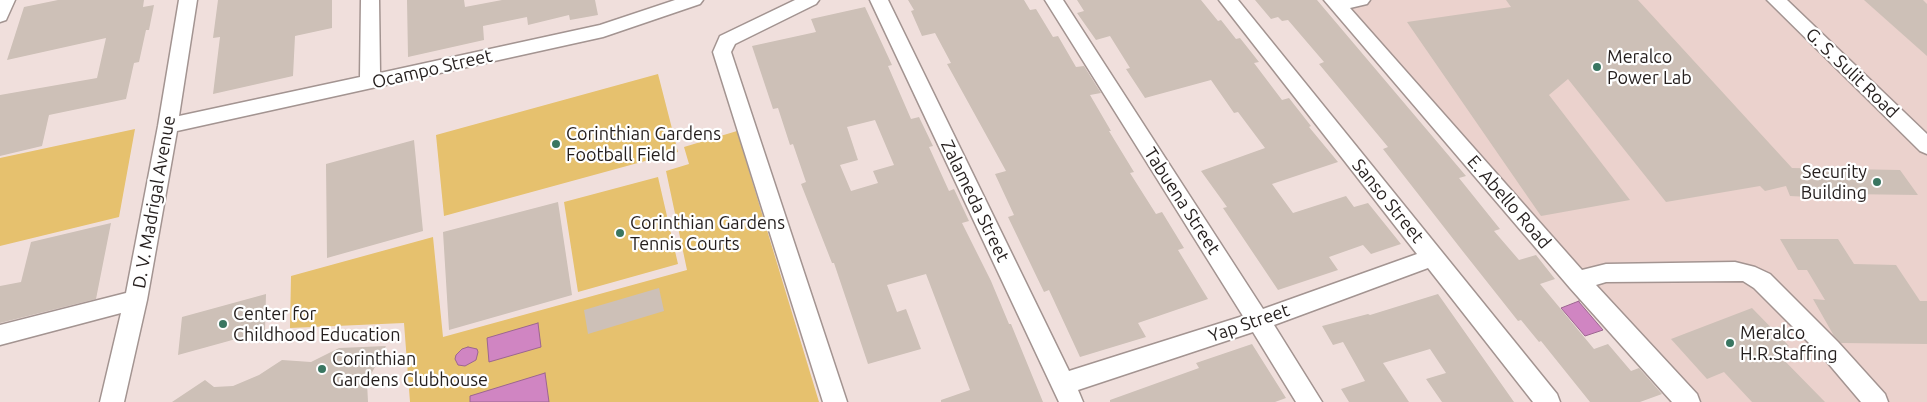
<!DOCTYPE html>
<html>
<head>
<meta charset="utf-8">
<style>
  body { margin:0 }
  canvas { display:block; background:#f0dfdc }
</style>
</head>
<body>
<canvas width="1927" height="402"></canvas>
<script>
const g = document.querySelector('canvas').getContext('2d');
g.lineJoin = 'round';
function fill(path, color) { g.fillStyle = color; g.fill(path, 'evenodd'); }
const poly = rows => new Path2D(rows.map(r => 'M' + r).join(''));
function trace(path, color, width, dash) { g.strokeStyle = color; g.lineWidth = width; g.lineCap = dash ? 'butt' : 'round'; g.setLineDash(dash || []); g.stroke(path); }
function write(font, color, halo, rows, align = 'center') {
  g.font = font + ' Ubuntu,sans-serif'; g.lineWidth = 4.5; g.setLineDash([]); g.textBaseline = 'middle'; g.strokeStyle = halo; g.fillStyle = color; for (const [text, x, y, turn = 0] of rows) {
    g.save(); g.translate(x, y); g.rotate((+turn || 0) * Math.PI / 180); g.textAlign = isNaN(turn) ? turn : align; if (halo) g.strokeText(text, 0, 0); g.fillText(text, 0, 0); g.restore();
  }
}
const built = poly([
  [1328,0,1927,0,1927,402,1678,402]
]);
const green = poly([
  [658,74,678,152,444,216,436,135],
  [135,129,119,217,0,246,0,158],
  [737,131,819,402,410,402,404,323,290,328,291,276,433,237,443,337,687,270,666,171,689,164,684,147],
  [658,177,678,264,578,292,564,202]
]);
const water = poly([
  [1579,301,1579,302,1603,330,1585,336,1561,308,1579,301],
  [538,323,541,347,489,362,487,338,538,323],
  [468,347,477,349,478,352,476,360,465,366,458,365,455,359,456,355,462,349,468,347],
  [545,373,549,402,470,402,470,396,545,373]
]);
const building = poly([
  [58,0,144,0,143,7,154,5,149,30,146,30,139,62,134,63,126,99,49,115,42,146,0,156,0,95,97,78,106,38,7,60,24,7],
  [218,0,332,0,332,28,295,36,293,76,213,94,220,37,213,38],
  [407,0,464,0,465,7,502,0,595,0,598,15,570,20,569,15,528,25,527,17,483,26,484,40,408,57],
  [908,0,1024,0,1030,10,1036,9,1053,37,1058,36,1076,67,1084,66,1101,93,1090,95,1111,131,1109,131,1134,172,1130,173,1156,214,1162,212,1184,248,1178,250,1208,299,1138,323,1146,337,1080,357,1049,290,1044,292,1008,217,1014,215,995,174,1006,171,947,64,951,63,935,33,922,36,911,11,914,10],
  [1077,0,1201,0,1218,21,1221,20,1236,39,1240,38,1259,62,1254,63,1282,100,1289,98,1311,126,1309,127,1338,162,1272,184,1293,213,1346,196,1354,207,1368,203,1401,244,1371,254,1363,245,1329,257,1338,270,1278,290,1223,208,1227,207,1201,171,1265,148,1238,112,1234,113,1211,80,1145,98,1126,69,1130,68,1110,36,1096,40,1077,13,1084,11],
  [1255,0,1317,0,1466,176,1459,178,1500,229,1494,231,1519,260,1536,255,1555,279,1540,284,1594,349,1608,344,1631,371,1639,368,1662,394,1640,402,1590,402,1541,341,1539,342,1521,320,1518,321,1461,249,1383,149,1388,147,1319,64,1324,62,1288,20,1282,21,1278,17,1271,19],
  [1506,0,1638,0,1792,168,1900,170,1918,195,1846,194,1848,199,1790,196,1786,186,1765,191,1760,186,1666,202,1568,79,1549,95,1630,200,1541,216,1407,22,1511,7],
  [1864,0,1923,0,1927,4,1927,56],
  [865,7,892,65,888,66,911,119,919,117,933,146,929,147,949,191,954,189,969,221,962,223,991,281,1009,324,1011,324,1043,402,941,402,941,400,970,390,926,274,887,285,897,312,906,309,921,349,868,364,834,263,832,263,801,184,806,182,793,144,790,145,778,108,773,109,752,46,816,32,811,19],
  [875,120,894,165,873,171,878,183,851,191,840,165,858,160,847,127],
  [414,140,423,231,327,258,326,164],
  [558,202,572,295,449,330,443,232],
  [111,223,96,299,0,323,0,286,21,282,31,242],
  [1780,239,1838,239,1854,264,1896,265,1920,301,1927,301,1927,344,1841,343,1834,336,1813,299,1825,300,1807,270,1798,270],
  [659,288,664,311,588,334,584,310],
  [266,294,265,331,178,355,182,317],
  [1438,294,1514,402,1442,402,1426,379,1446,373,1430,349,1383,363,1409,402,1349,402,1341,389,1365,381,1343,342,1333,345,1322,326,1368,314,1370,315],
  [1752,308,1789,346,1776,352,1825,402,1752,402,1724,372,1707,379,1671,339],
  [1252,344,1286,398,1275,402,1110,402,1110,400,1199,368,1196,363],
  [386,346,367,382,368,402,172,402,205,380,214,387,233,386,259,375,282,360,311,362,339,348]
]);
const minor = poly([
  [0,0,15,0,6,20,0,22,0,0],
  [179,0,197,0,179,116,360,77,361,0,379,0,380,73,600,25,675,0,703,0,700,4,603,37,177,131,147,300,124,402,100,402,121,313,0,345,0,325,126,293,158,126,179,0],
  [795,0,819,0,816,4,735,44,731,52,847,402,823,402,713,52,720,36,795,0],
  [870,0,888,0,1069,371,1243,316,1045,0,1063,0,1263,309,1417,254,1219,0,1238,0,1557,394,1560,402,1533,402,1428,268,1274,325,1322,402,1296,402,1253,332,1078,390,1083,402,1059,402,870,0],
  [1324,0,1370,0,1367,4,1350,8,1582,270,1606,264,1735,262,1755,267,1770,274,1838,342,1885,394,1888,402,1861,402,1822,356,1754,288,1743,281,1606,282,1596,285,1697,394,1700,402,1672,402,1570,288,1324,0],
  [1767,0,1787,0,1927,134,1927,154,1920,151,1767,0]
]);
const markers = [
  [1597,67,5,"#397661"],
  [556,144,5,"#397661"],
  [1877,182,5,"#397661"],
  [620,233,5,"#397661"],
  [223,324,5,"#397661"],
  [1730,343,5,"#397661"],
  [322,369,5,"#397661"]
];
const poiNames = [
  ["Meralco",1607,57],
  ["Power Lab",1607,78],
  ["Corinthian Gardens",566,134],
  ["Football Field",566,155],
  ["Security",1867,172,"right"],
  ["Building",1867,193,"right"],
  ["Corinthian Gardens",630,223],
  ["Tennis Courts",630,244],
  ["Center for",233,314],
  ["Childhood Education",233,335],
  ["Meralco",1740,333],
  ["H.R.Staffing",1740,354],
  ["Corinthian",332,359],
  ["Gardens Clubhouse",332,380]
];
const streetNames = [
  ["Ocampo Street",432,69,-13],
  ["G. S. Sulit Road",1852,73,44],
  ["Zalameda Street",975,201,64],
  ["Tabuena Street",1182,201,57],
  ["Sanso Street",1388,201,51],
  ["D. V. Madrigal Avenue",154,202,-80],
  ["E. Abello Road",1509,202,49],
  ["Yap Street",1249,323,-19]
];
fill(built, '#ebd2cd');
fill(green, '#e6c16e');
fill(water, '#d085c2');
trace(water, '#9c6690', 1);
fill(building, '#cdc0b7');
trace(minor, '#a39491', 3);
fill(minor, '#fff');
for (const [x, y, r, color] of markers) { const dot = new Path2D(); dot.arc(x, y, r, 0, 2 * Math.PI); g.fillStyle = color; g.fill(dot); trace(dot, '#fff', 2); }
write('18px', '#241e1d', '#fff', poiNames, 'left');
write('18px', '#241e1d', '#fff', streetNames);
</script>
</body>
</html>
